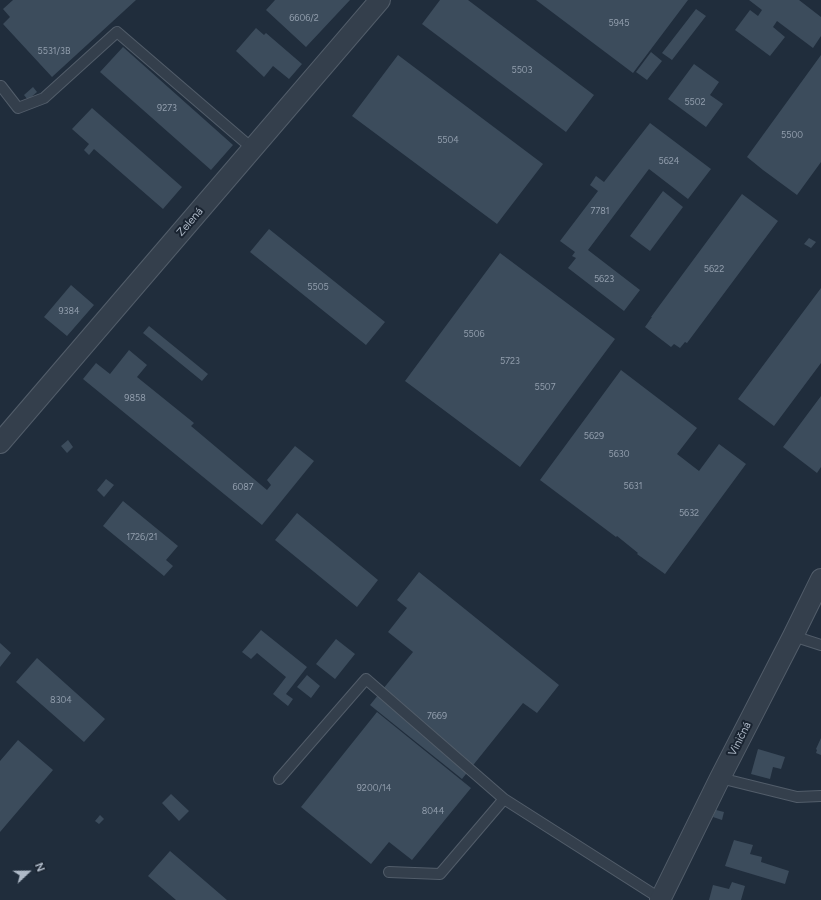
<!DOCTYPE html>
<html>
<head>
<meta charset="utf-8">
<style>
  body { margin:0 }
  #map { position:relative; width:821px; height:900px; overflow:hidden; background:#202d3c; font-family:Figtree,sans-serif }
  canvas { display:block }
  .north { position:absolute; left:8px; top:852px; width:40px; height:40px; -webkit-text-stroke:3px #1a2431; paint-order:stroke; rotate:68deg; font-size:11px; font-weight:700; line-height:16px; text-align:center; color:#afbac8 }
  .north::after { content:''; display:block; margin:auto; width:14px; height:18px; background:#afbac8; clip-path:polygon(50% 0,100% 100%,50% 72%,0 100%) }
</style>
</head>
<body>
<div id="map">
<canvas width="821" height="900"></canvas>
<div class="north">N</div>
</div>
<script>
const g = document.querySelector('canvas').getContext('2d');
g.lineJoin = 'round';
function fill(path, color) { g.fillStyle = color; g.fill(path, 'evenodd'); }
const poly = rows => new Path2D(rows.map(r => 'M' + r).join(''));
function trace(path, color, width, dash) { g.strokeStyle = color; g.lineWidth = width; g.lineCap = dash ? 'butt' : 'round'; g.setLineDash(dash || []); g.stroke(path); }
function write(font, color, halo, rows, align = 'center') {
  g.font = font + ' Figtree,sans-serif'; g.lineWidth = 4; g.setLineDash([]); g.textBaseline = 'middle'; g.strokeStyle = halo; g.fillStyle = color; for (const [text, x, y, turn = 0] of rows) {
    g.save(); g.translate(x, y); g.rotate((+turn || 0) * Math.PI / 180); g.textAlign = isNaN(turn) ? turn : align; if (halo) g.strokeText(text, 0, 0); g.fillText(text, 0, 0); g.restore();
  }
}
const building = poly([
  [13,0,136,0,52,77,3,24,10,17,3,9],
  [275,0,350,0,306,47,266,10],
  [440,0,468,0,594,95,566,132,422,24],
  [536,0,688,0,633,73],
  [749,0,799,0,821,17,821,36,813,48,777,21,773,27,785,37,770,56,735,30,750,10,758,16,762,10],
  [696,9,706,16,672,60,662,53],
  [256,28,264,35,266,33,302,64,289,79,273,66,264,77,236,51],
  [123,47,233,145,211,170,100,72],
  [651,52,662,61,647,80,636,72],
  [398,55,543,164,497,224,352,116],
  [821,55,821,162,797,195,763,170,747,157],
  [694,64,719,82,710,95,723,104,706,127,668,99],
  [33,87,37,92,28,100,24,95],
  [92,108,182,187,163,209,94,149,89,155,84,150,89,144,72,129],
  [650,123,711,169,688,199,649,169,588,250,640,290,624,311,568,268,576,258,572,256,575,252,560,241,598,191,590,185,596,176,604,182],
  [663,191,683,207,650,251,630,236],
  [742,194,778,221,687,343,685,342,680,348,674,344,671,347,645,327,652,317,651,317],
  [269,229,385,322,366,345,250,252],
  [809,238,816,242,811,248,804,244],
  [500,253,615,339,520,467,405,381],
  [71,285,94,305,67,336,44,317],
  [821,288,821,363,774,426,738,399],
  [149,326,208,374,202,381,143,333],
  [129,350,147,365,137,377,194,423,191,426,267,490,271,485,267,480,295,446,314,461,262,525,83,379,96,363,110,374],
  [621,370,697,428,677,454,699,471,719,444,746,464,665,574,637,554,638,553,617,536,616,537,540,480],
  [821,396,821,467,817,473,783,447],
  [68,440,73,447,67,453,61,446],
  [106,479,114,485,104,497,97,490],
  [123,501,178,546,166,560,173,566,164,576,103,526],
  [297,513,378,580,357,607,275,540],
  [419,572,559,685,537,713,523,703,462,779,370,705,413,652,388,632,407,608,397,600],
  [261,630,307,667,286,694,293,699,288,706,273,694,286,677,257,653,251,659,242,652],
  [336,639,355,654,335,679,316,664],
  [0,643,11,653,0,667],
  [37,658,105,719,84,742,16,682],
  [307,675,320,686,311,698,297,687],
  [377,712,471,788,412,860,389,842,371,864,301,807],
  [821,738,821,755,816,753,817,750,816,749],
  [18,740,53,770,0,832,0,761],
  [758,749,785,757,781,769,773,767,770,779,751,774],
  [171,794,189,811,179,821,162,803],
  [716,810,724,812,722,820,713,817],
  [100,815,104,819,99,824,95,821],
  [734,840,753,845,750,854,762,857,761,862,789,871,785,884,725,866],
  [170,851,227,900,176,900,148,876],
  [732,882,745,886,741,900,709,900,713,885,729,889]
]);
const service = poly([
  [1,86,18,108,44,98,117,32,253,149],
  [793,636,821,645],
  [720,778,797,797,821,796],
  [279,779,366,679,504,799,661,899],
  [389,872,440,874,504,799]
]);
const minor = poly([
  [0,443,380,0],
  [660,900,720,778,793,636,821,579]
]);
const numberNames = [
  ["6606/2",304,18],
  ["5945",619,23],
  ["5531/3B",54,51],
  ["5503",522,70],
  ["5502",695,102],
  ["9273",167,108],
  ["5500",792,135],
  ["5504",448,140],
  ["5624",669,161],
  ["7781",600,211],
  ["5622",714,269],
  ["5623",604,279],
  ["5505",318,287],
  ["9384",69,311],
  ["5506",474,334],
  ["5723",510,361],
  ["5507",545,387],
  ["9858",135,398],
  ["5629",594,436],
  ["5630",619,454],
  ["5631",633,486],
  ["6087",243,487],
  ["5632",689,513],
  ["1726/21",142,537],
  ["8304",61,700],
  ["7669",437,716],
  ["9200/14",374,788],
  ["8044",433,811]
];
const streetNames = [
  ["Zelená",190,222,-49],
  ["Viničná",740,739,-63]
];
fill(building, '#3c4c5c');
trace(service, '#525d6a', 12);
trace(minor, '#525d6a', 22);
trace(service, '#343f4c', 10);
trace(minor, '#343f4c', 20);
write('9px', '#929ead', null, numberNames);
write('11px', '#afbac8', '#1a2431', streetNames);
</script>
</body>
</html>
